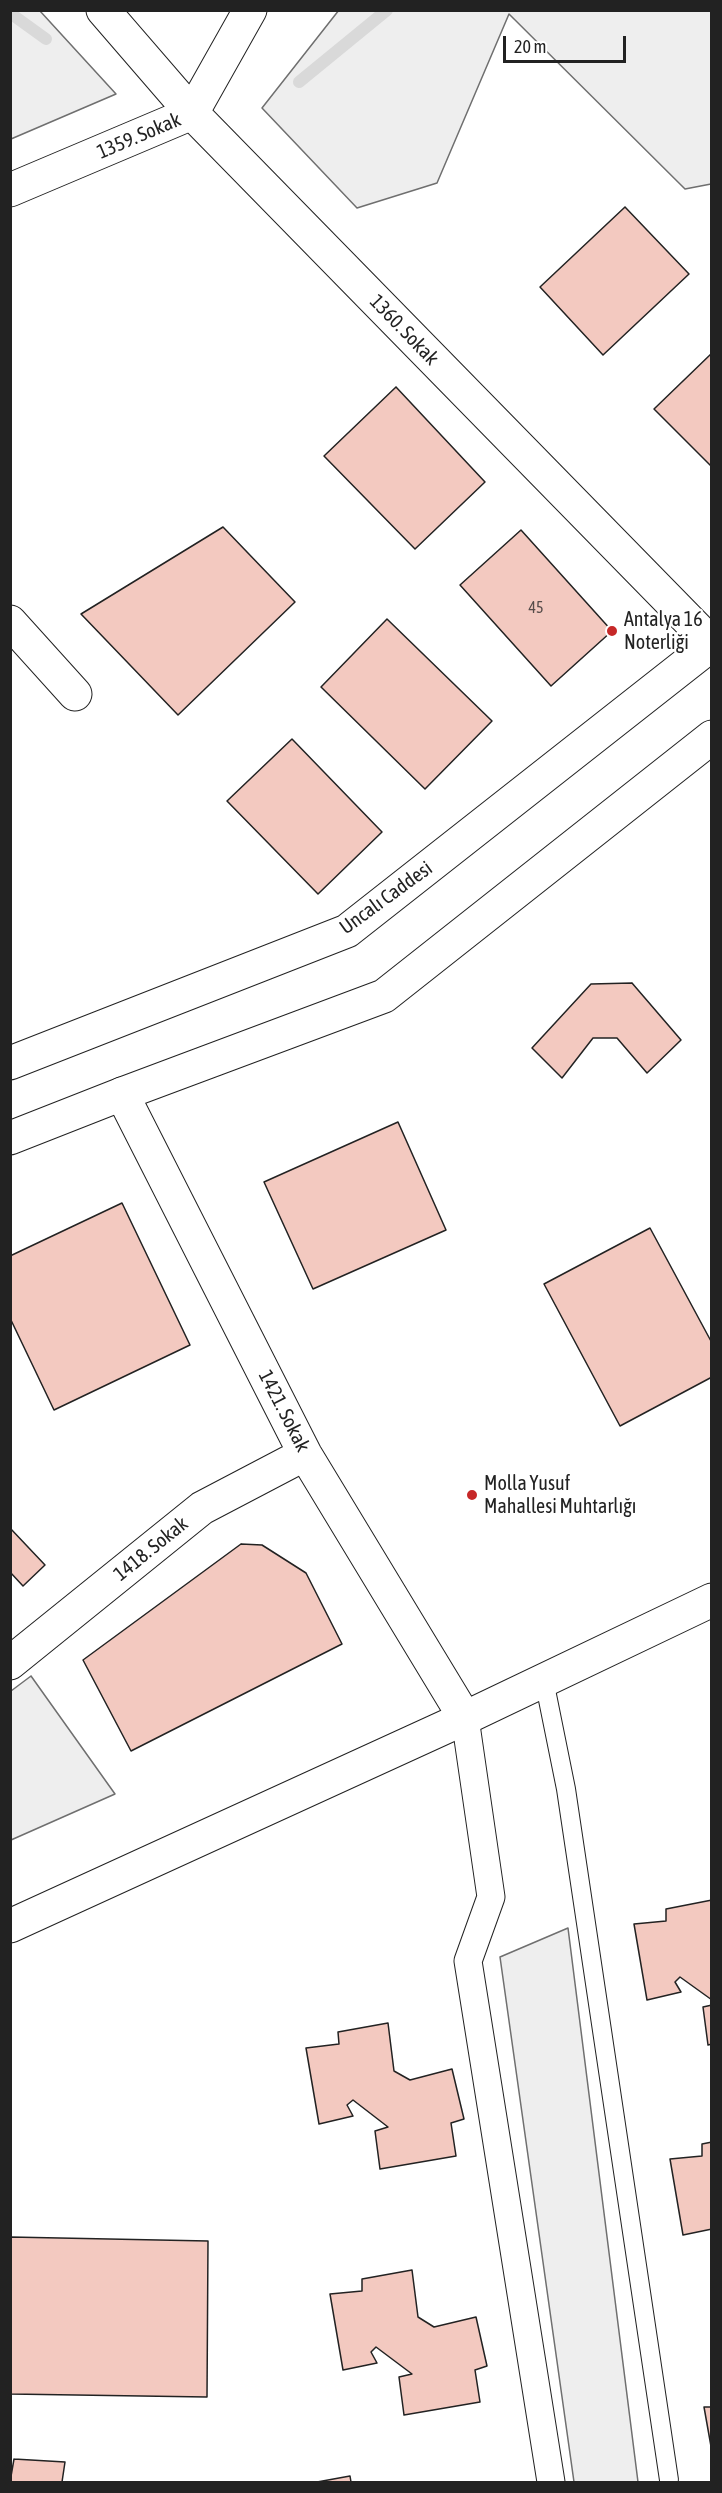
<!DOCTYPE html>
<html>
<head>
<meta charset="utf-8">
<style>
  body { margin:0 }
  #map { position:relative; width:722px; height:2493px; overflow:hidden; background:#fff; font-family:"Asap Condensed",sans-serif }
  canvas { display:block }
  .frame { position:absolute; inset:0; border:12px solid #222; pointer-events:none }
  .scale { position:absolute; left:503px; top:36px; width:123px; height:27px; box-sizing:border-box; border:3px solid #222; border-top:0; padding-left:8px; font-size:18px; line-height:21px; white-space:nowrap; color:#222; -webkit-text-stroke:4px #fff; paint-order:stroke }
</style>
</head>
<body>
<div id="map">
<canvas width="722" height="2493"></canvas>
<div class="frame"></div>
<div class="scale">20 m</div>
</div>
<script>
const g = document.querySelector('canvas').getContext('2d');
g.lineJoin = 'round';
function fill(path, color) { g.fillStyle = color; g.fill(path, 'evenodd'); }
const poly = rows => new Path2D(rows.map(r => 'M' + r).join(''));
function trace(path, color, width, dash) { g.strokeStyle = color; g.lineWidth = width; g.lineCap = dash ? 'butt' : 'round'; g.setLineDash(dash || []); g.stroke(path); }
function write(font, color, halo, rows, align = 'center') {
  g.font = font + ' "Asap Condensed",sans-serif'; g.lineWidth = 4.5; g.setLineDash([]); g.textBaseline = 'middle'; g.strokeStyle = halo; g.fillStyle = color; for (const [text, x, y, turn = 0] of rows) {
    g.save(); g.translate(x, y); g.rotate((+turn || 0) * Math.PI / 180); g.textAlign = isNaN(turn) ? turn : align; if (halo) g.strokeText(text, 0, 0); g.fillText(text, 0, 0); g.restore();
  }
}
const green = poly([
  [11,10,40,11,116,94,11,139,11,10],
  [339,10,711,11,711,184,685,189,509,14,437,183,357,208,262,108,339,10],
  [31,1676,115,1794,11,1840,11,1691,31,1676],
  [568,1928,638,2482,574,2482,500,1957,568,1928]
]);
const stream = poly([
  [10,13,46,39],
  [299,82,387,10]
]);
const building = poly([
  [625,207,689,274,603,355,540,287,625,207],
  [712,353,712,467,654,409,712,353],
  [396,387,485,482,415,549,324,456,396,387],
  [223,527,295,602,178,715,81,614,223,527],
  [521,530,612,631,551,686,460,585,521,530],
  [387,619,492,721,425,789,321,687,387,619],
  [292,739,382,832,318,894,227,801,292,739],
  [632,983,681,1040,647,1073,617,1038,593,1038,562,1078,532,1048,591,984,632,983],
  [398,1122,446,1230,313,1289,264,1182,398,1122],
  [122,1203,190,1345,54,1410,10,1318,10,1256,122,1203],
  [650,1228,712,1343,712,1377,620,1426,544,1284,650,1228],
  [10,1528,45,1565,23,1586,10,1572,10,1528],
  [241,1544,262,1545,306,1573,342,1644,131,1751,83,1660,241,1544],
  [712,1900,712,2000,680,1977,675,1982,681,1992,647,2000,634,1924,666,1921,666,1909,712,1900],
  [712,2005,712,2044,708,2045,703,2007,712,2005],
  [388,2023,394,2071,410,2080,452,2069,464,2119,451,2123,456,2156,380,2169,375,2131,388,2127,353,2100,347,2105,353,2116,319,2124,306,2048,339,2044,338,2032,388,2023],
  [712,2142,712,2229,683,2235,670,2159,702,2156,702,2144,712,2142],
  [10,2237,208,2241,207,2397,10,2394,10,2237],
  [412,2270,418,2317,434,2327,476,2317,487,2366,475,2370,480,2402,404,2415,399,2377,412,2374,376,2347,371,2352,377,2363,343,2370,330,2294,362,2291,362,2279,412,2270],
  [704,2407,712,2407,712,2452,704,2407],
  [14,2459,65,2462,62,2482,10,2482,14,2459],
  [350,2476,351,2482,317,2482,350,2476]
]);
const service = poly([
  [544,1680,566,1789,669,2480]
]);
const pedestrian = poly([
  [465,1718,491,1897,468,1961,551,2482]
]);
const minor = poly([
  [103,10,192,113,712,644],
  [10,190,192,113,250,10],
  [10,622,75,694],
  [122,1094,305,1454,465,1718],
  [10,1663,202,1508,305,1454],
  [10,1926,465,1718,712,1600]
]);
const primary = poly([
  [10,1063,347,931,712,644],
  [10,1138,122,1094,384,996,712,737]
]);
const markers = [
  [612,631,6,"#c62828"],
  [472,1495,6,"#c62828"]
];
const numberNames = [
  ["45",536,608]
];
const streetNames = [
  ["1359. Sokak",139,136,-23],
  ["1360. Sokak",404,330,46],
  ["Uncalı Caddesi",386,898,-36],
  ["1421. Sokak",284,1411,63],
  ["1418. Sokak",151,1549,-39]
];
const poiNames = [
  ["Antalya 16",624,620],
  ["Noterliği",624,643],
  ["Molla Yusuf",484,1484],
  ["Mahallesi Muhtarlığı",484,1507]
];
fill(green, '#eee');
trace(green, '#6f6f6f', 1.5);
trace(stream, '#d9d9d9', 12);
fill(building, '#f3c9c0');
trace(building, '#222', 1.5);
trace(service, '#222', 20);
trace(pedestrian, '#222', 29);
trace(minor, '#222', 35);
trace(primary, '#222', 35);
trace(service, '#fff', 18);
trace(pedestrian, '#fff', 27);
trace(minor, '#fff', 33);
trace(primary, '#fff', 33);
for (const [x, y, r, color] of markers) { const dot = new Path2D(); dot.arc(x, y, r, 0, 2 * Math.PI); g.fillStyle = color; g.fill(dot); trace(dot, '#fff', 2); }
write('16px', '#564c4a', null, numberNames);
write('20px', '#222', '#fff', streetNames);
write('20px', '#222', '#fff', poiNames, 'left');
</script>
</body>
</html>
